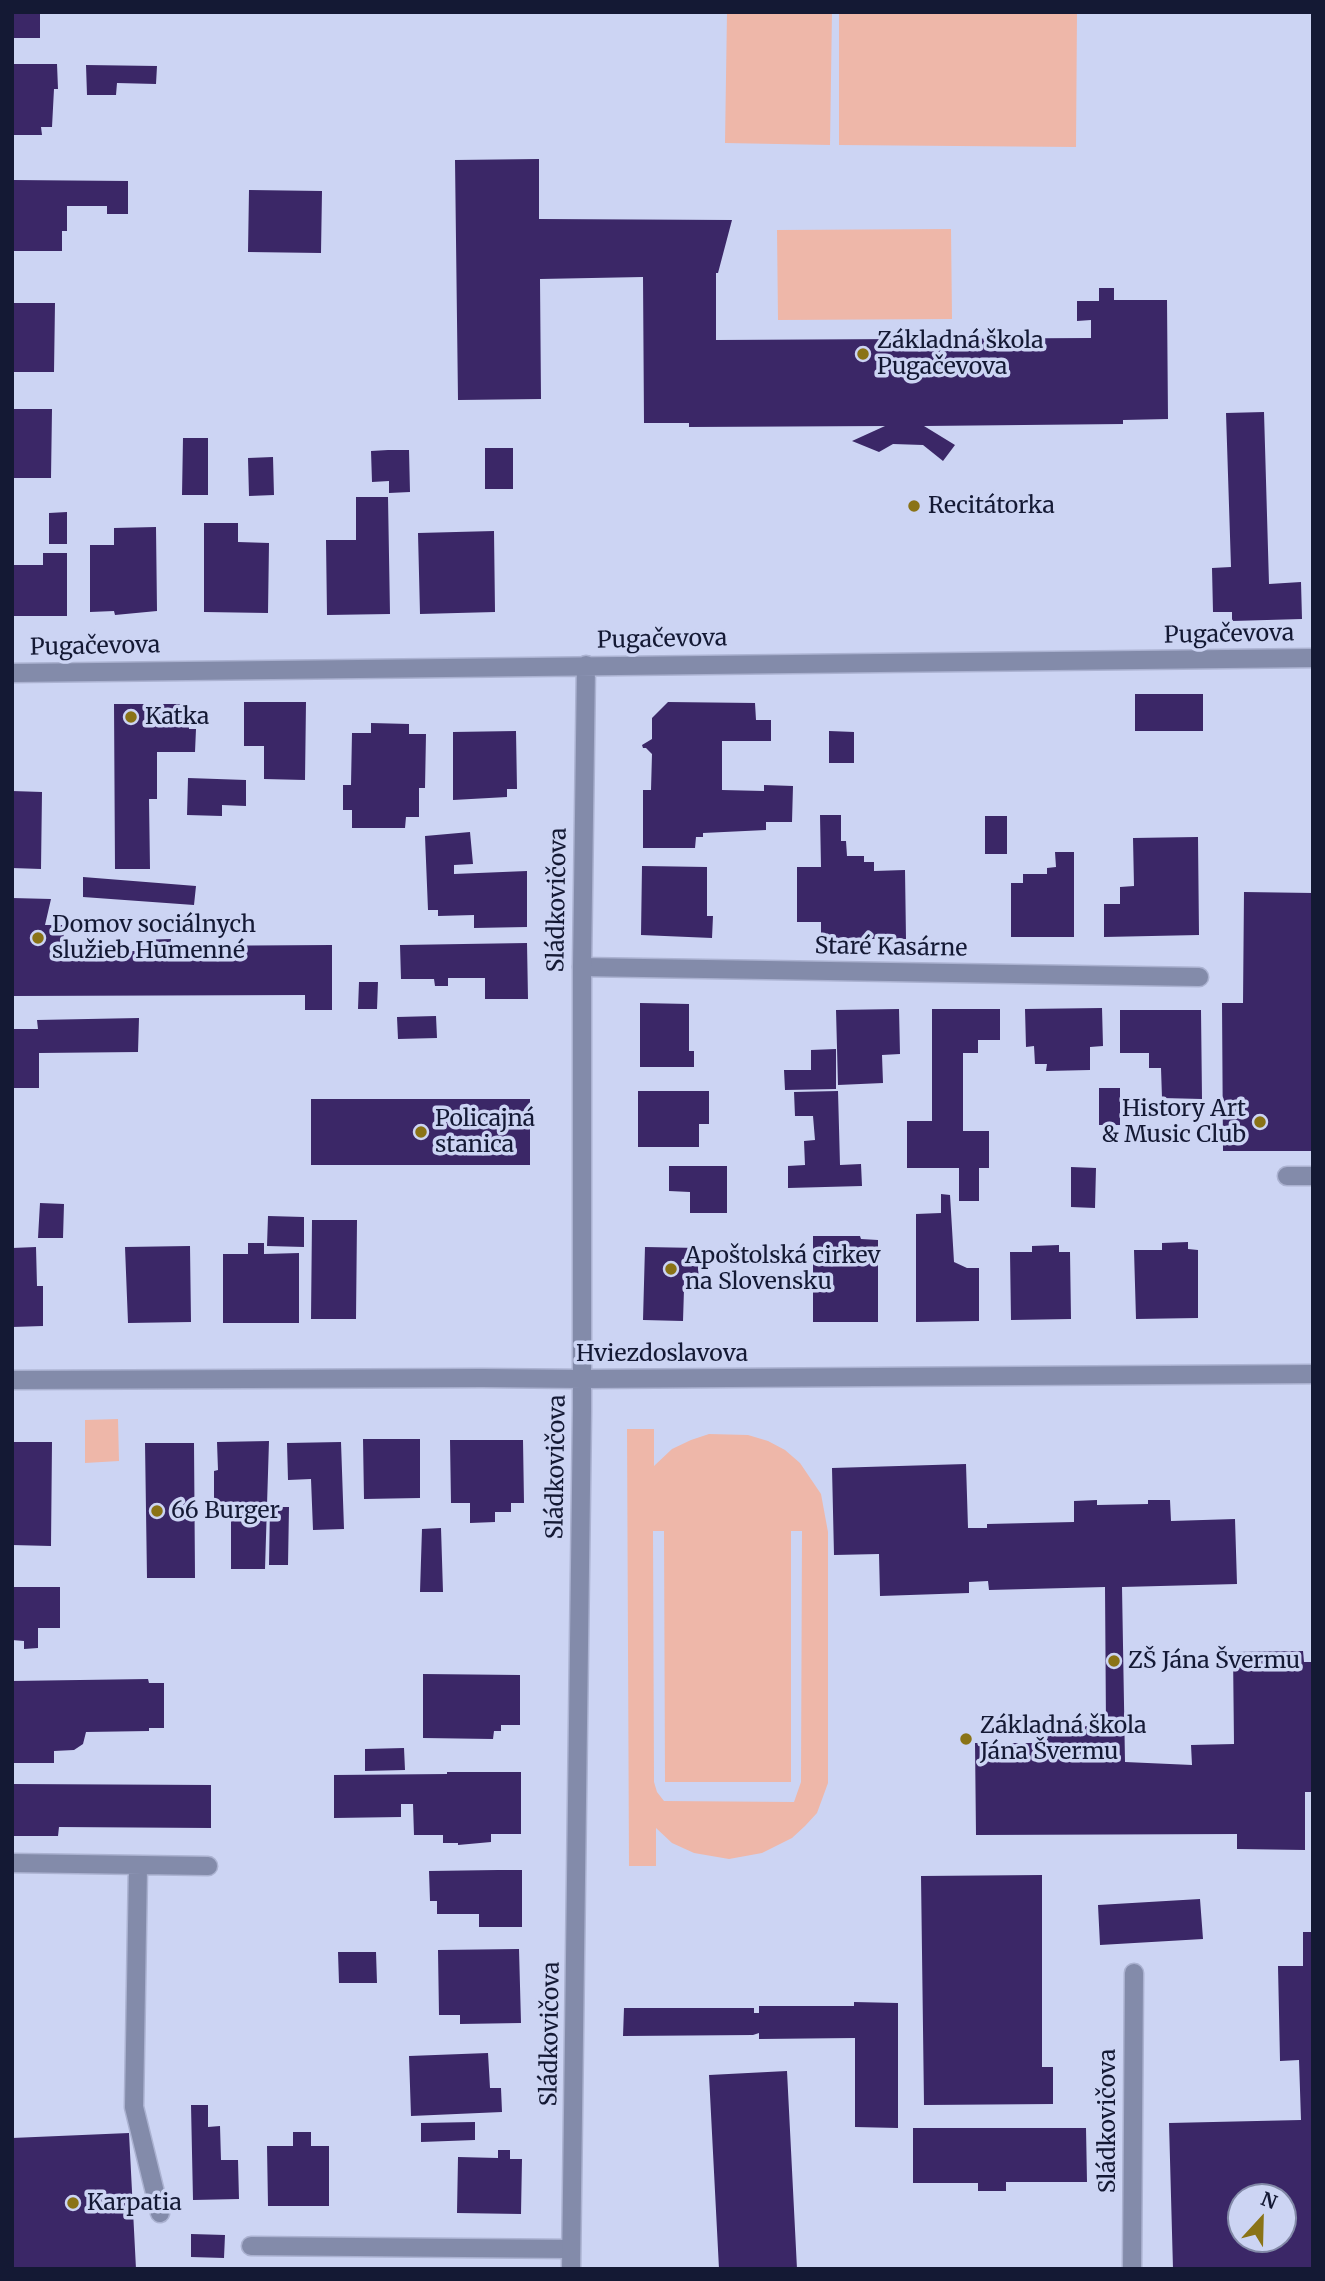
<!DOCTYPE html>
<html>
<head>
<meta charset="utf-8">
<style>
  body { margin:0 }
  #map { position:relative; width:1325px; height:2281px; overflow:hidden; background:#ccd4f3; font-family:Merriweather,serif }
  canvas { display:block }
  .frame { position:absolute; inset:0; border:14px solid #141934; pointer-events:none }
  .north { position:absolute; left:1227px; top:2183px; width:70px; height:70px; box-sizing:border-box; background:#ccd4f3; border:2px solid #8289a7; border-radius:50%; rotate:22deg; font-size:19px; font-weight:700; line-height:28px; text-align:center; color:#141934 }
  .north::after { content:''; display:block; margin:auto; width:24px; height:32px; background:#8a7316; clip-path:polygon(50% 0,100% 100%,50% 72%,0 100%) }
</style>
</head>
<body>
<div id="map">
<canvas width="1325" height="2281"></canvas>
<div class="frame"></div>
<div class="north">N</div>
</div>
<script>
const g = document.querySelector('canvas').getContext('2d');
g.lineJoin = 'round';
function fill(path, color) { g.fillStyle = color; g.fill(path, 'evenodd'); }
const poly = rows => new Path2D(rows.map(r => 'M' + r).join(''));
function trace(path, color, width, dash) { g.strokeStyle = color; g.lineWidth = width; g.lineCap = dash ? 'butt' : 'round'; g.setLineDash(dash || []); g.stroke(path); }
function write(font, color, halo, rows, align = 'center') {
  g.font = font + ' Merriweather,serif'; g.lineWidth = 7; g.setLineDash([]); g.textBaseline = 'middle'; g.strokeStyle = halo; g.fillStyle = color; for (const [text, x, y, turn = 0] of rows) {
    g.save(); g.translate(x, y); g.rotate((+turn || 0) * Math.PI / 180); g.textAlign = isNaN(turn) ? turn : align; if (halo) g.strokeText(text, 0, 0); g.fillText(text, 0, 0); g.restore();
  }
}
const green = poly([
  [727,12,832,12,830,145,725,143],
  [839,12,1077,12,1076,147,839,145],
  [951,229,952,319,778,320,777,230],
  [118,1419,119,1461,85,1463,85,1420],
  [627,1429,654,1429,654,1466,672,1449,691,1440,709,1434,748,1435,768,1441,785,1450,800,1463,821,1494,828,1532,828,1783,817,1813,805,1826,792,1838,762,1853,729,1859,694,1853,672,1843,656,1828,656,1866,629,1866],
  [653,1531,664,1531,665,1782,791,1782,791,1531,802,1531,801,1782,794,1802,664,1801,657,1792,654,1782]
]);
const building = poly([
  [12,12,40,12,40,38,12,38],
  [12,64,57,64,58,89,54,89,52,127,41,127,42,135,12,135],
  [86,65,157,66,156,84,117,83,116,95,87,95],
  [539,159,539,219,732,220,718,273,716,273,716,340,1091,338,1091,320,1077,321,1077,301,1099,301,1099,288,1114,288,1114,300,1167,300,1168,419,1123,420,1123,424,924,426,955,445,943,461,923,445,893,444,879,452,852,441,885,426,689,427,689,423,644,423,643,277,540,279,541,399,458,400,455,160],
  [12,180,128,181,128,214,107,214,107,206,67,206,67,231,62,231,62,251,12,251],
  [249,190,322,191,321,253,248,252],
  [12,303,55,303,54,372,12,372],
  [12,409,52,409,51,478,12,478],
  [1264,412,1269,584,1301,582,1302,619,1232,621,1232,612,1213,612,1212,568,1231,567,1226,413],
  [183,438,208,438,208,495,182,495],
  [485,448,513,448,513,489,485,489],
  [388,450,409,450,410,492,389,493,389,481,372,482,371,451],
  [273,457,274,495,249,496,248,458],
  [356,497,388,497,390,614,327,615,326,540,356,540],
  [67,512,67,544,49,544,49,513],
  [204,523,238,523,238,542,269,543,268,613,204,612],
  [156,527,157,611,115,615,114,611,90,612,90,545,114,545,114,528],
  [494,531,495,612,420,614,418,533],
  [43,553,67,553,67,616,12,616,12,565,43,565],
  [1135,694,1203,694,1203,731,1135,731],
  [244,702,306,702,305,780,264,779,264,746,244,746],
  [668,702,755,703,756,720,771,720,771,741,722,741,722,790,764,791,764,785,793,786,792,822,766,822,766,830,703,833,703,837,696,837,695,848,643,848,643,790,651,790,652,754,646,748,643,748,642,745,652,739,652,718],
  [114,704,189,704,189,729,196,729,195,752,157,752,157,799,149,799,150,869,115,869],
  [371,723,409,724,409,734,426,734,425,788,419,788,419,817,406,817,405,828,352,828,352,810,343,810,343,785,351,785,352,733,371,733],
  [516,731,517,789,507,789,507,797,453,800,453,732],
  [829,731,854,732,854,763,829,763],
  [188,778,246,780,246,806,222,805,222,816,187,815],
  [12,791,42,792,41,869,12,868],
  [820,815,841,815,841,841,846,841,847,856,864,856,864,862,874,862,874,871,905,870,906,939,821,939,821,922,797,922,797,867,821,867],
  [985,816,1007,816,1007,854,985,854],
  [470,832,473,864,454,865,454,874,527,871,527,927,474,928,474,915,438,916,438,910,428,910,425,836],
  [1198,837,1199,935,1104,937,1104,904,1120,904,1120,887,1134,886,1133,838],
  [1055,852,1074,852,1074,937,1011,937,1011,883,1023,883,1023,874,1047,874,1047,868,1056,867],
  [642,866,707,867,707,916,713,916,712,938,641,935],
  [83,877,196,886,194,905,83,897],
  [1244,892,1313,893,1313,1151,1223,1151,1222,1003,1243,1003],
  [12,898,51,899,45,925,64,925,63,951,137,951,137,940,171,939,170,946,332,945,332,1010,305,1010,305,995,12,996],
  [527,943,528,999,485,999,485,978,448,978,448,986,435,986,434,979,401,979,400,945],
  [359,982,378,982,377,1009,358,1009],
  [640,1003,689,1004,689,1051,694,1051,694,1067,640,1067],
  [1102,1008,1103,1046,1090,1047,1090,1070,1046,1071,1047,1064,1035,1064,1034,1046,1026,1047,1025,1009],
  [899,1009,900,1054,882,1055,883,1083,838,1085,836,1010],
  [932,1009,1000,1009,1000,1040,978,1040,978,1053,963,1053,963,1131,989,1131,989,1168,979,1168,979,1201,959,1201,959,1168,907,1168,907,1121,932,1121],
  [1120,1010,1201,1010,1202,1099,1162,1098,1161,1068,1149,1068,1149,1053,1120,1053],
  [436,1016,437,1038,398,1039,397,1017],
  [139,1018,138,1052,39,1053,39,1088,12,1088,12,1029,38,1029,37,1020],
  [836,1049,836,1089,785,1090,784,1070,811,1070,811,1050],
  [1099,1088,1120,1088,1120,1125,1099,1125],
  [638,1091,709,1091,709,1124,699,1124,699,1147,638,1147],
  [838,1091,840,1165,861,1164,862,1186,788,1188,788,1166,805,1165,804,1141,815,1140,813,1116,795,1116,794,1092],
  [311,1099,530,1099,530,1165,311,1165],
  [669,1166,727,1166,727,1213,690,1213,690,1192,669,1191],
  [1071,1167,1096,1168,1095,1208,1071,1207],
  [941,1194,950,1195,954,1262,967,1268,979,1268,979,1321,916,1322,916,1214,941,1213],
  [40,1203,64,1204,63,1238,38,1238],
  [268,1216,304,1217,304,1247,267,1246],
  [312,1220,357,1220,356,1319,311,1319],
  [813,1236,860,1236,861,1239,878,1240,878,1322,813,1322],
  [1188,1242,1188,1249,1198,1250,1198,1318,1136,1319,1134,1250,1162,1250,1162,1243],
  [248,1243,264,1243,264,1254,299,1253,299,1323,223,1323,223,1254,248,1254],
  [1059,1245,1059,1252,1070,1252,1071,1319,1011,1320,1010,1252,1032,1252,1032,1246],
  [190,1246,191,1322,128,1323,125,1247],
  [36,1247,37,1286,43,1286,43,1326,12,1327,12,1248],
  [645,1247,699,1248,698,1289,684,1289,683,1321,643,1320],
  [363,1439,420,1439,420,1498,364,1499],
  [450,1440,523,1440,524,1503,511,1503,511,1512,495,1512,495,1522,470,1523,470,1503,451,1503],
  [269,1441,265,1569,231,1569,231,1505,214,1506,214,1471,218,1470,217,1442],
  [12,1442,52,1442,51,1546,12,1545],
  [341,1442,344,1529,313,1530,311,1479,288,1480,287,1443],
  [145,1443,194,1443,195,1578,147,1578],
  [966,1464,968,1528,987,1528,987,1524,1074,1522,1074,1501,1097,1500,1097,1505,1148,1504,1148,1500,1170,1500,1171,1521,1235,1519,1237,1584,1122,1587,1125,1762,1192,1765,1191,1745,1234,1744,1233,1652,1303,1651,1304,1662,1313,1662,1313,1792,1305,1792,1305,1850,1237,1849,1237,1834,976,1835,975,1743,1045,1743,1045,1727,1106,1726,1105,1587,989,1590,988,1581,969,1582,969,1593,880,1596,879,1554,834,1555,832,1468],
  [270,1507,289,1507,288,1565,269,1565],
  [441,1528,443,1592,420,1592,422,1529],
  [12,1587,60,1587,60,1628,38,1628,38,1648,24,1649,24,1641,12,1640],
  [423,1674,520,1675,520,1725,501,1725,501,1731,494,1731,493,1739,423,1738],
  [148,1679,149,1683,164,1683,164,1728,149,1728,149,1731,86,1732,83,1744,74,1750,54,1751,54,1763,12,1763,12,1681],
  [404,1748,405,1770,365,1771,365,1749],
  [447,1772,521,1772,521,1834,491,1834,491,1842,458,1845,458,1843,443,1843,443,1835,414,1835,413,1804,401,1804,401,1817,334,1818,334,1775,447,1774],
  [12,1784,211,1785,211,1828,59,1827,58,1836,12,1836],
  [498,1870,522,1870,522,1927,479,1927,479,1914,437,1914,437,1901,430,1901,429,1871],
  [1042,1875,1042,2067,1053,2067,1053,2104,924,2105,921,1876],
  [1200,1899,1203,1939,1100,1945,1098,1905],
  [1303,1932,1313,1932,1313,2269,1173,2269,1169,2123,1301,2120,1299,2060,1280,2061,1278,1966,1303,1966],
  [1241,2197,1283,2197,1283,2239,1241,2239],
  [519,1949,521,2023,460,2024,460,2015,439,2015,438,1950],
  [338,1952,376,1952,377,1983,339,1983],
  [854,2002,898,2003,898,2128,855,2127,855,2038,759,2039,759,2033,753,2035,623,2036,624,2008,754,2008,754,2013,759,2013,759,2006,854,2006],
  [488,2053,490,2088,501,2088,502,2112,411,2116,409,2056],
  [787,2071,797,2269,719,2269,709,2075],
  [191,2105,208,2105,208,2127,220,2126,221,2160,238,2160,239,2199,193,2200],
  [475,2122,475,2140,421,2142,421,2123],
  [913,2128,1086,2128,1087,2182,1006,2182,1006,2191,978,2191,978,2183,913,2183],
  [293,2132,311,2132,311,2146,329,2146,329,2206,268,2206,267,2146,293,2146],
  [129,2133,136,2269,12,2269,12,2138],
  [498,2150,510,2150,510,2159,522,2159,521,2214,457,2213,458,2157,498,2158],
  [191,2234,225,2235,224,2258,191,2257]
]);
const lane = poly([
  [582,967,1199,977],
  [1287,1176,1313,1176],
  [12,1863,208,1866],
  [138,1866,134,2107,160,2213],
  [251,2246,570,2249],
  [1132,2269,1134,1973]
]);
const street = poly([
  [12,673,1313,658],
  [12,1380,482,1378,583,1379,1313,1374],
  [571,2269,582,1411,582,967,586,665]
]);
const markers = [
  [863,354,7,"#8a7316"],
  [914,506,7,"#8a7316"],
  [131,717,7,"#8a7316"],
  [38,938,7,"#8a7316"],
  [1260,1122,7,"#8a7316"],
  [421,1132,7,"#8a7316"],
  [671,1269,7,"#8a7316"],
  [157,1511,7,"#8a7316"],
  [1114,1661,7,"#8a7316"],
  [966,1739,7,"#8a7316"],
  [73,2203,7,"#8a7316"]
];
const poiNames = [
  ["Základná škola",877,341],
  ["Pugačevova",877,367],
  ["Recitátorka",928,506],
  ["Katka",145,717],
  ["Domov sociálnych",52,925],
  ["služieb Humenné",52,951],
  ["History Art",1246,1109,"right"],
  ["& Music Club",1246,1135,"right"],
  ["Policajná",435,1119],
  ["stanica",435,1145],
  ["Apoštolská cirkev",685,1256],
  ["na Slovensku",685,1282],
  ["66 Burger",171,1511],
  ["ZŠ Jána Švermu",1128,1661],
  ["Základná škola",980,1726],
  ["Jána Švermu",980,1752],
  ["Karpatia",87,2203]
];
const streetNames = [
  ["Pugačevova",1229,635,-1],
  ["Pugačevova",662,640,-1],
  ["Pugačevova",95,647,-1],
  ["Sládkovičova",558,900,-89],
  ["Staré Kasárne",891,948,1],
  ["Hviezdoslavova",662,1354],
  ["Sládkovičova",557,1467,-89],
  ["Sládkovičova",551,2034,-89],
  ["Sládkovičova",1108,2121,-90]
];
fill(green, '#eeb7a9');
fill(building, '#3b2767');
trace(lane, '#abb2d1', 21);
trace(street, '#abb2d1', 21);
trace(lane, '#838baa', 18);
trace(street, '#838baa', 18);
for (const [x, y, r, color] of markers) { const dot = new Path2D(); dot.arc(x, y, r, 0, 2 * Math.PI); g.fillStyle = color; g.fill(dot); trace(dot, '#ccd4f3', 2.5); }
write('23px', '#141934', '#ccd4f3', poiNames, 'left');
write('23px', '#141934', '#ccd4f3', streetNames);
</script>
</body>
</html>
